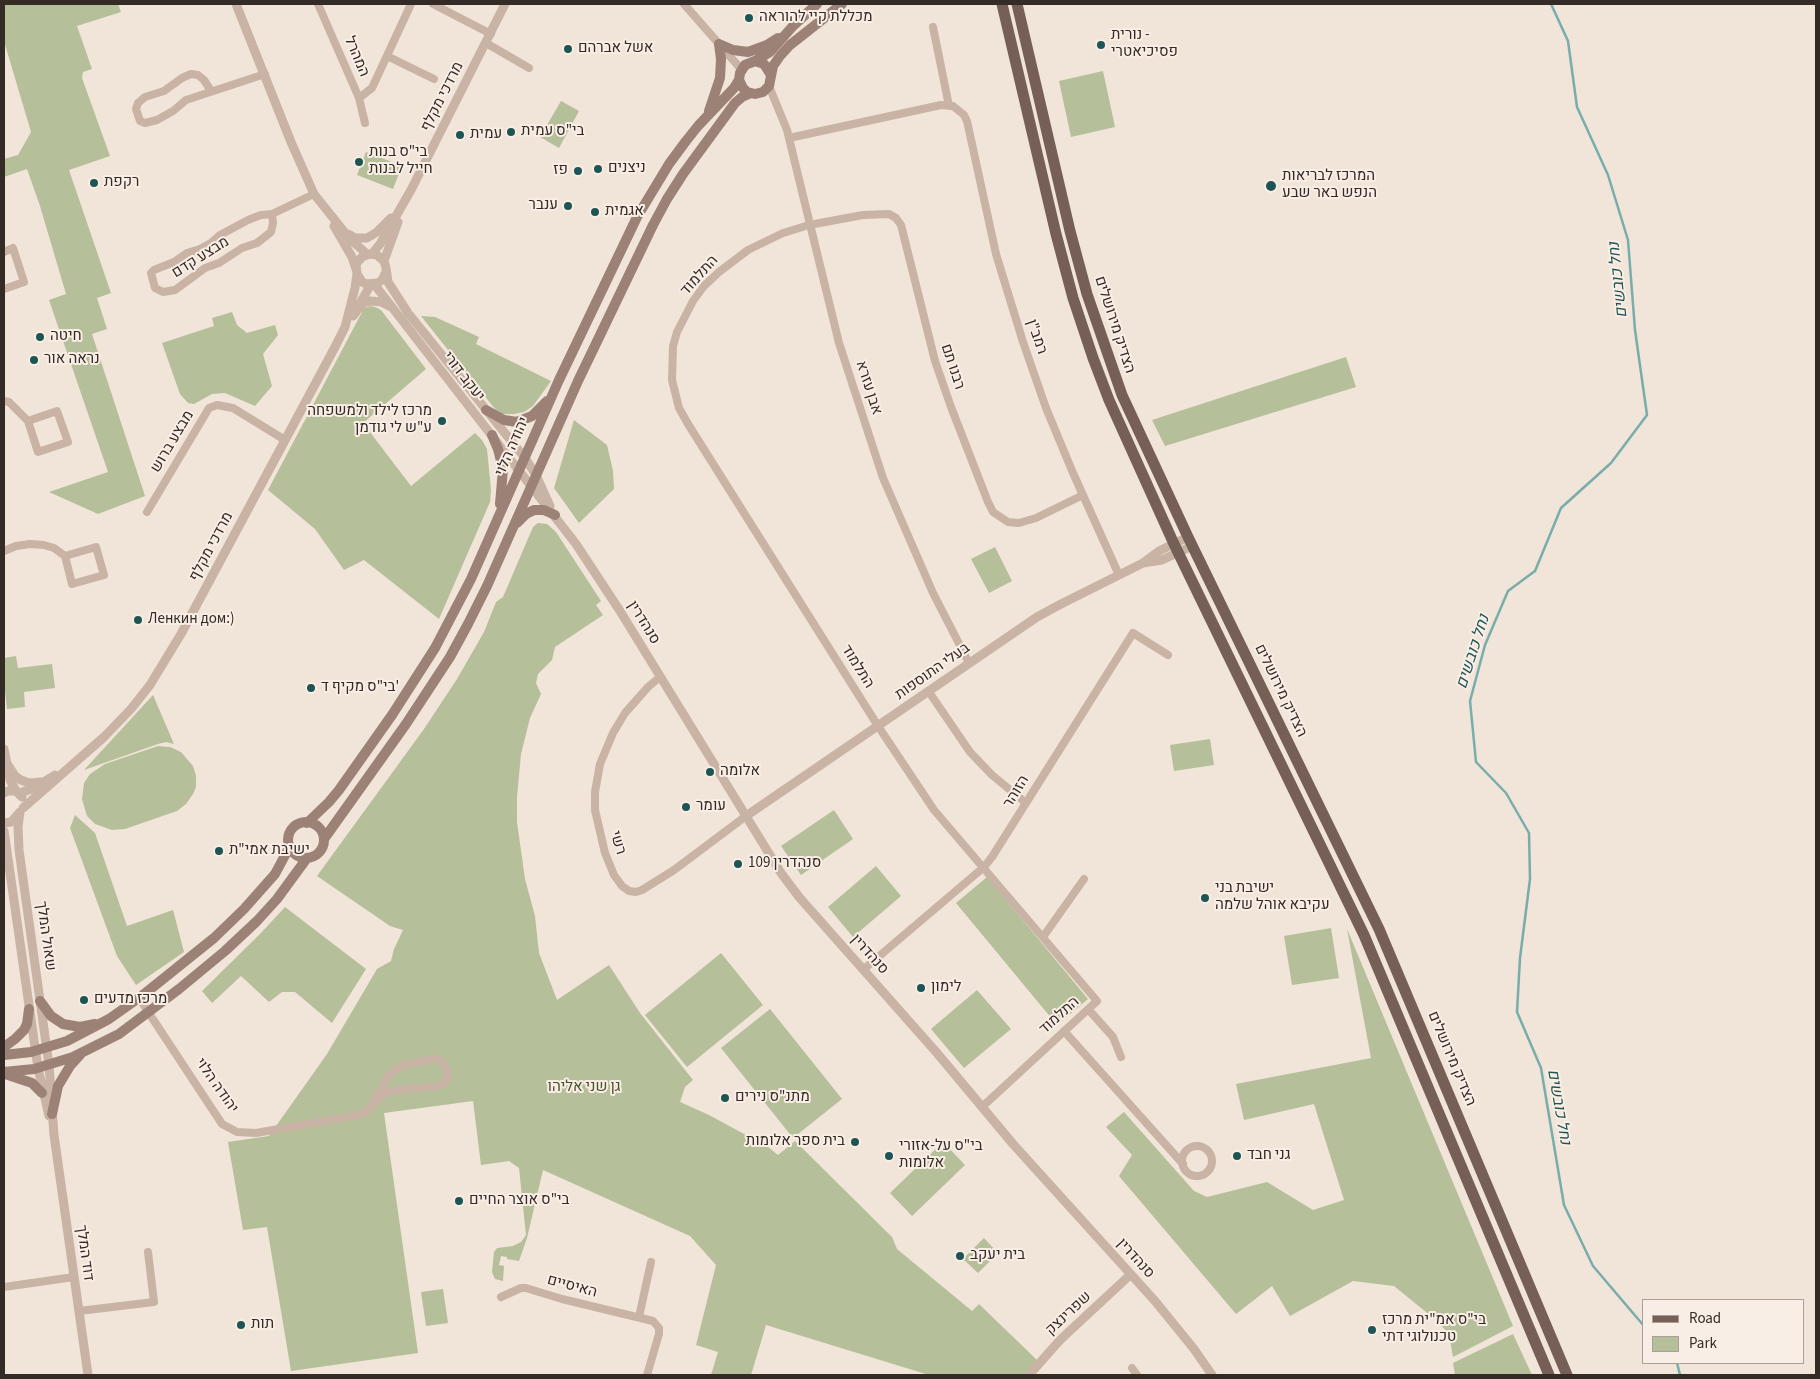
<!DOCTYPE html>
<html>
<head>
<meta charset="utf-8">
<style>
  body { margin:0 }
  #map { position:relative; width:1820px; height:1379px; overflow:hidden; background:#f1e4d8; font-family:"Source Sans 3",sans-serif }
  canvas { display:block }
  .frame { position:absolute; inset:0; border:5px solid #342a26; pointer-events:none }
  .legend { position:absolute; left:1642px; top:1299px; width:162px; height:65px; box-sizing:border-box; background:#f9eee5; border:1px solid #aaa099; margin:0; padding:6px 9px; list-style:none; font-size:15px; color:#342a26 }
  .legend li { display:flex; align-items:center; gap:10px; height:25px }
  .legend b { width:25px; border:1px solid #aaa099 }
</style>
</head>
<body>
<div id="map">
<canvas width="1820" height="1379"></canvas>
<div class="frame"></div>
<ul class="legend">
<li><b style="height:6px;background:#765f57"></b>Road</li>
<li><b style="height:14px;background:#b5bf99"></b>Park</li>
</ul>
</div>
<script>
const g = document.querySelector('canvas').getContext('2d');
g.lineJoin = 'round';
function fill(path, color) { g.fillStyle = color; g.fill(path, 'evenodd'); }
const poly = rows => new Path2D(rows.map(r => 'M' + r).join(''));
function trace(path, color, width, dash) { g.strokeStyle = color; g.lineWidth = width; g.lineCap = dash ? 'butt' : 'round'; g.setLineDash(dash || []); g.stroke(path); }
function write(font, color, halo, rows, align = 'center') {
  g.font = font + ' "Source Sans 3",Heebo,sans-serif'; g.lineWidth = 4; g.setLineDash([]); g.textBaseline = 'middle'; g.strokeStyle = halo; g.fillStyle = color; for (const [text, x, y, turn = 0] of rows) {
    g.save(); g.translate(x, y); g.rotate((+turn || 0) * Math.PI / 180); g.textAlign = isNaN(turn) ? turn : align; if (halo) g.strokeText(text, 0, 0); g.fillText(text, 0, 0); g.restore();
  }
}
const green = poly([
  [4,4,118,4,121,12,77,26,92,69,83,72,82,78,110,156,69,170,111,293,97,298,107,329,92,334,145,496,98,514,49,492,108,472,49,300,66,294,40,206,27,169,4,177,4,159,18,155,31,132,4,41],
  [1103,71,1115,127,1071,137,1059,81],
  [561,101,579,111,559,148,540,137],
  [366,152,402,166,393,189,357,175],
  [370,306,375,307,381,310,426,369,363,423,411,486,475,433,482,440,487,449,491,490,490,502,439,619,364,560,344,570,315,529,268,490,361,314,364,308],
  [232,312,237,325,247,333,275,325,278,335,263,354,272,386,255,406,225,393,212,394,194,404,188,403,180,394,162,343,214,326,212,318],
  [421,316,435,317,479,337,476,344,551,381,533,406,524,412,514,414,502,414,495,409],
  [1346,357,1356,387,1165,446,1152,420],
  [574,420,607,445,613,471,614,489,579,523,554,488],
  [538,523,547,524,556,532,601,601,596,605,603,615,555,647,552,660,538,674,536,683,541,694,530,718,521,754,517,797,517,822,525,879,535,916,539,953,557,1000,609,965,640,1013,693,1080,685,1087,680,1102,709,1115,768,1147,778,1155,795,1141,892,1237,897,1249,972,1311,979,1304,1038,1361,1025,1375,929,1375,766,1325,751,1375,711,1375,718,1352,696,1345,716,1265,690,1236,543,1170,527,1238,519,1261,507,1259,507,1257,501,1256,499,1265,504,1266,503,1281,495,1279,492,1272,494,1252,497,1248,513,1246,521,1242,526,1235,519,1168,509,1161,481,1165,473,1101,384,1113,418,1353,291,1371,267,1227,243,1230,228,1142,269,1136,327,1054,377,969,391,961,394,949,403,930,390,926,317,876,424,729,457,679,484,632,496,602,503,597,533,527],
  [995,547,1012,581,989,593,971,559],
  [16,656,18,668,52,664,55,688,24,692,25,707,7,709,4,681,4,658],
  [153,695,174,744,166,742,158,744,84,770],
  [1210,739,1214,765,1174,771,1170,745],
  [158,746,170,747,181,752,193,766,196,776,196,787,193,794,186,804,177,811,125,829,112,830,95,824,87,816,82,799,84,783,90,774,105,764],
  [834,810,853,839,801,875,781,846],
  [75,815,95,833,127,926,173,910,184,952,136,985,117,956,70,828],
  [876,866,901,896,853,937,828,907],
  [987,877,1088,999,1057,1025,956,903],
  [285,907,366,969,332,1023,295,992,282,992,269,1002,241,976,212,1003,202,991,260,934],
  [1331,928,1339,978,1292,985,1284,936],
  [1347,929,1513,1326,1453,1357,1449,1334,1437,1321,1394,1286,1353,1281,1290,1316,1272,1286,1236,1314,1119,1176,1132,1155,1106,1127,1124,1112,1194,1191,1207,1197,1267,1182,1313,1210,1344,1200,1314,1104,1244,1120,1236,1084,1371,1058],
  [721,953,763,1005,687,1067,645,1015],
  [977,990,1011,1029,964,1068,931,1029],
  [770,1009,842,1099,793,1138,721,1048],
  [943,1142,965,1165,912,1216,890,1193],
  [984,1238,998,1253,978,1273,963,1259],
  [443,1289,448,1323,426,1326,421,1292],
  [1513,1334,1532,1375,1455,1375,1453,1363]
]);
const stream = poly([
  [1551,4,1568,41,1577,107,1608,175,1628,240,1635,330,1647,415,1611,463,1561,508,1535,571,1508,591,1485,645,1470,701,1476,762,1506,793,1529,833,1530,879,1520,958,1517,1012,1541,1068,1564,1205,1593,1266,1644,1326],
  [1677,1363,1680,1375]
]);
const minor = poly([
  [318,4,359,98,365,123],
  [433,4,491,34],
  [684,4,741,69],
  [933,27,949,106],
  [486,43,529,68],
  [387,56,434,79],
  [769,86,787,130,839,343,883,478,933,593,969,663],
  [211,91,204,80,198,75,191,74,182,78,164,91,145,97,138,103,136,109,140,121,145,123,157,120,173,111,186,100,265,74],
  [359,98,372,88,411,4],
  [789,138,941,105,953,106,964,115,967,121,996,254,1023,342,1046,408,1073,473,1119,575],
  [272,214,273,223,271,232,257,243,242,248,219,263,205,268,175,290,163,292,155,288,151,273,154,270,174,262,187,253,200,249,211,243,220,235,248,220,261,215,272,214],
  [272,214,314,194],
  [4,252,13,248,24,282,4,289],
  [4,401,9,402,28,421],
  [57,411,68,442,38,452,28,421,57,411],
  [147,512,209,408,217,405,233,408,285,440],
  [96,547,104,575,72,584,65,556,96,547],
  [4,551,16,546,30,544,44,545,54,548,65,556],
  [660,677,648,687,625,713,613,733,600,764,595,792,595,810,605,853,614,875,622,886,629,891,636,892,642,890,674,870,746,816],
  [929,692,970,752,992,775,1026,803],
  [1043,937,1084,879],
  [864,969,984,867,992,857,1133,633,1168,655],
  [139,998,222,1124,237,1132,256,1133,359,1115,365,1112,371,1107,377,1100,390,1091,438,1086,443,1084,447,1079,447,1072,445,1065,440,1060,434,1059,400,1066,388,1076,371,1107],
  [1088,1009,1113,1037,1121,1057],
  [1064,1031,1183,1164],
  [982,1107,1097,1001,934,810,878,726,688,424,679,408,672,380,673,346,677,332,693,301,704,286,719,272,748,250,783,233,809,225,863,215,889,214,896,218,901,225,935,361,951,407,988,502,993,512,1008,522,1019,523,1036,518,1083,495],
  '1182 1161a15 15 0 1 1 30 0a15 15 0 1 1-30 0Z',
  [4,1287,74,1277],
  [501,1297,521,1288,526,1288,562,1299,653,1321,659,1328,659,1334,647,1375],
  [79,1311,154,1302,148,1252],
  [639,1317,651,1262],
  [1132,1368,1137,1375]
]);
const tertiary = poly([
  [236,4,291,142,314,194,350,239,367,254],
  [334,226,352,257,356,269],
  [348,234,355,238,367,238,377,232,391,218],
  [372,254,380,244,411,190,505,4],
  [384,261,398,222],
  [386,272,382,280,378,283,366,284,362,282,357,274,356,264,362,257,369,254,377,255,384,261,386,268,388,282,408,313,525,458,536,475,550,506],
  [374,284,576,544,620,611,781,873,799,897,937,1053,1013,1144,1155,1301,1194,1349,1212,1375],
  [358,307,371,284],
  [353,316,363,303,370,301,382,302,389,306],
  [1143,563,1162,560,1192,546],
  [4,749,10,780,16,791],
  [6,762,15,776,21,780,29,783,41,782],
  [4,793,8,791,16,791,22,797],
  [19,793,32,789,55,775],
  [23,808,104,737,131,709,150,685,181,634,335,347,345,327,355,288,357,274],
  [20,812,18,827,19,850,49,1065,54,1135,88,1375],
  [746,816,1037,617,1061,604,1143,563,1159,551,1188,537],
  [4,823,11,822,20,812],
  [4,831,38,1068,49,1116],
  [1029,1375,1060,1340,1130,1275]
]);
const secondary = poly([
  [719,44,733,50,748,52,767,45,778,38],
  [755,61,770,52,793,26,817,4],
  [771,75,764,64,755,61,745,65,740,73,739,80,743,88,747,92,755,94,763,92,769,86,773,66,780,56,790,45,842,4],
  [709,111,720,78,721,59,719,44],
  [486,410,504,420,517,422,532,416,547,401],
  [492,435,498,449,503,469,500,504],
  [517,523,526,514,534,510,544,510,555,515],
  '288 840a18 18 0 1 1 36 0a18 18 0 1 1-36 0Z',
  [307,823,329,802,339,790,392,715,435,648,471,579,559,380,637,217,669,164,686,141,698,126,734,88,739,80],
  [324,839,406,724,450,657,468,624,487,586,578,381,653,225,667,199,683,174,735,103,742,97,751,93],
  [40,1001,51,1016,63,1024,80,1027,95,1024],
  [4,1047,15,1039,24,1030,27,1024,29,1009],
  [4,1055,31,1052,67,1041,109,1019,143,995,214,938,244,909,275,874,290,846],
  [4,1072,34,1069,73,1057,119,1034,179,989,225,951,257,921,277,899,307,858],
  [5,1074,32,1083,42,1093],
  [52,1114,58,1086,70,1066,80,1055]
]);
const primary = poly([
  [1002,4,1056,234,1073,298,1093,358,1109,400,1174,544,1364,935,1549,1375],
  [1017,4,1070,231,1087,294,1122,395,1188,537,1379,929,1567,1375]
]);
const markers = [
  [749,18,5,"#1d5454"],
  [1101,45,5,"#1d5454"],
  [568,49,5,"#1d5454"],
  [511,132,5,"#1d5454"],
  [460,135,5,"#1d5454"],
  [359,162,5,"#1d5454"],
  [598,169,5,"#1d5454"],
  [578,171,5,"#1d5454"],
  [94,183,5,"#1d5454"],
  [1271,186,6,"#1d5454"],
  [568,206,5,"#1d5454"],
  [595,212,5,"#1d5454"],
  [40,337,5,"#1d5454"],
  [34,360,5,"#1d5454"],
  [442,421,5,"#1d5454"],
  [138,620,5,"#1d5454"],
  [311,688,5,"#1d5454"],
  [710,772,5,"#1d5454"],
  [686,807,5,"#1d5454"],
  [219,851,5,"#1d5454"],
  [738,864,5,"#1d5454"],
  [1205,898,5,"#1d5454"],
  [921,988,5,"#1d5454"],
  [84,1000,5,"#1d5454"],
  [725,1098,5,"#1d5454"],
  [855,1142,5,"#1d5454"],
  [889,1156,5,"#1d5454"],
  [1237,1156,5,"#1d5454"],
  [459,1201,5,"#1d5454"],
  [960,1256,5,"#1d5454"],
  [241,1325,5,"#1d5454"],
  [1372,1330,5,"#1d5454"]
];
const poiNames = [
  ["מכללת קיי להוראה",759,18],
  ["נורית -",1111,36],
  ["פסיכיאטרי",1111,53],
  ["אשל אברהם",578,49],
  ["בי\"ס עמית",521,132],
  ["עמית",470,135],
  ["בי\"ס בנות",369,153],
  ["חייל לבנות",369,170],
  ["ניצנים",608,169],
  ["פז",568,171,"right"],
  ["המרכז לבריאות",1282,177],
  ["הנפש באר שבע",1282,194],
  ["רקפת",104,183],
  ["ענבר",558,206,"right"],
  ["אגמית",605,212],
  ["חיטה",50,337],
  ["נראה אור",44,360],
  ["מרכז לילד ולמשפחה",432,412,"right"],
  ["ע\"ש לי גודמן",432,429,"right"],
  ["Ленкин дом:)",148,620],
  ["בי\"ס מקיף ד'",321,688],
  ["אלומה",720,772],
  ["עומר",696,807],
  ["ישיבת אמי\"ת",229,851],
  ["סנהדרין 109",748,864],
  ["ישיבת בני",1215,889],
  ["עקיבא אוהל שלמה",1215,906],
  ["לימון",931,988],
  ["מרכז מדעים",94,1000],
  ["מתנ\"ס נירים",735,1098],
  ["בית ספר אלומות",845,1142,"right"],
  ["בי\"ס על-אזורי",899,1147],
  ["אלומות",899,1164],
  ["גני חבד",1247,1156],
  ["בי\"ס אוצר החיים",469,1201],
  ["בית יעקב",970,1256],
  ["בי\"ס אמ\"ית מרכז",1382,1321],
  ["טכנולוגי דתי",1382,1338],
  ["תות",251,1325]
];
const streetNames = [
  ["המהרל",356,57,67],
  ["מרדכי מקלף",443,97,-63],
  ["מבצע קדם",201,258,-32],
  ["התלמוד",700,276,-48],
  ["הצדיק מירושלים",1114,325,72],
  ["רמב\"ן",1036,337,71],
  ["רבנו תם",952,367,72],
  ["יעקב דורי",463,377,52],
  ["אבן עזרא",868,388,72],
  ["מבצע ברוש",173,442,-59],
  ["יהודה הלוי",513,447,-66],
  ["מרדכי מקלף",212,547,-62],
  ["סנהדרין",643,623,58],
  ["התלמוד",857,667,58],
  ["בעלי התוספות",933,672,-35],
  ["הצדיק מירושלים",1280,691,64],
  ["הזוהר",1017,792,-58],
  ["רשי",617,843,73],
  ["שאול המלך",45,936,82],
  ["סנהדרין",869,955,48],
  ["התלמוד",1060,1016,-42],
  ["הצדיק מירושלים",1451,1059,67],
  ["יהודה הלוי",216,1086,55],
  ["דוד המלך",84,1253,82],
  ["סנהדרין",1135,1259,48],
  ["האיסיים",572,1287,15],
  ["שפרינצק",1069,1314,-43]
];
const parkNames = [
  ["גן שני אליהו",584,1088]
];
const waterNames = [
  ["נחל כובשים",1619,280,-96],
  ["נחל כובשים",1474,652,-72],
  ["נחל כובשים",1558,1107,80]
];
fill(green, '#b5bf99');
trace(stream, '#78adac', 2.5);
trace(minor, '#c8b3a5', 8);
trace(tertiary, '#c8b3a5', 9);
trace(secondary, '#9c8176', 10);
trace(primary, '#765f57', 11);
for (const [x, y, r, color] of markers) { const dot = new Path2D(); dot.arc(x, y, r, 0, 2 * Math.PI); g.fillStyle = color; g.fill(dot); trace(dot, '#f9eee5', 2); }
write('15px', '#342a26', '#f9eee5', poiNames, 'left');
write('15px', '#342a26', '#f9eee5', streetNames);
write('15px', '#46522a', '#f9eee5', parkNames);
write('italic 16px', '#1d5454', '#f9eee5', waterNames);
</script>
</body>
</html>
